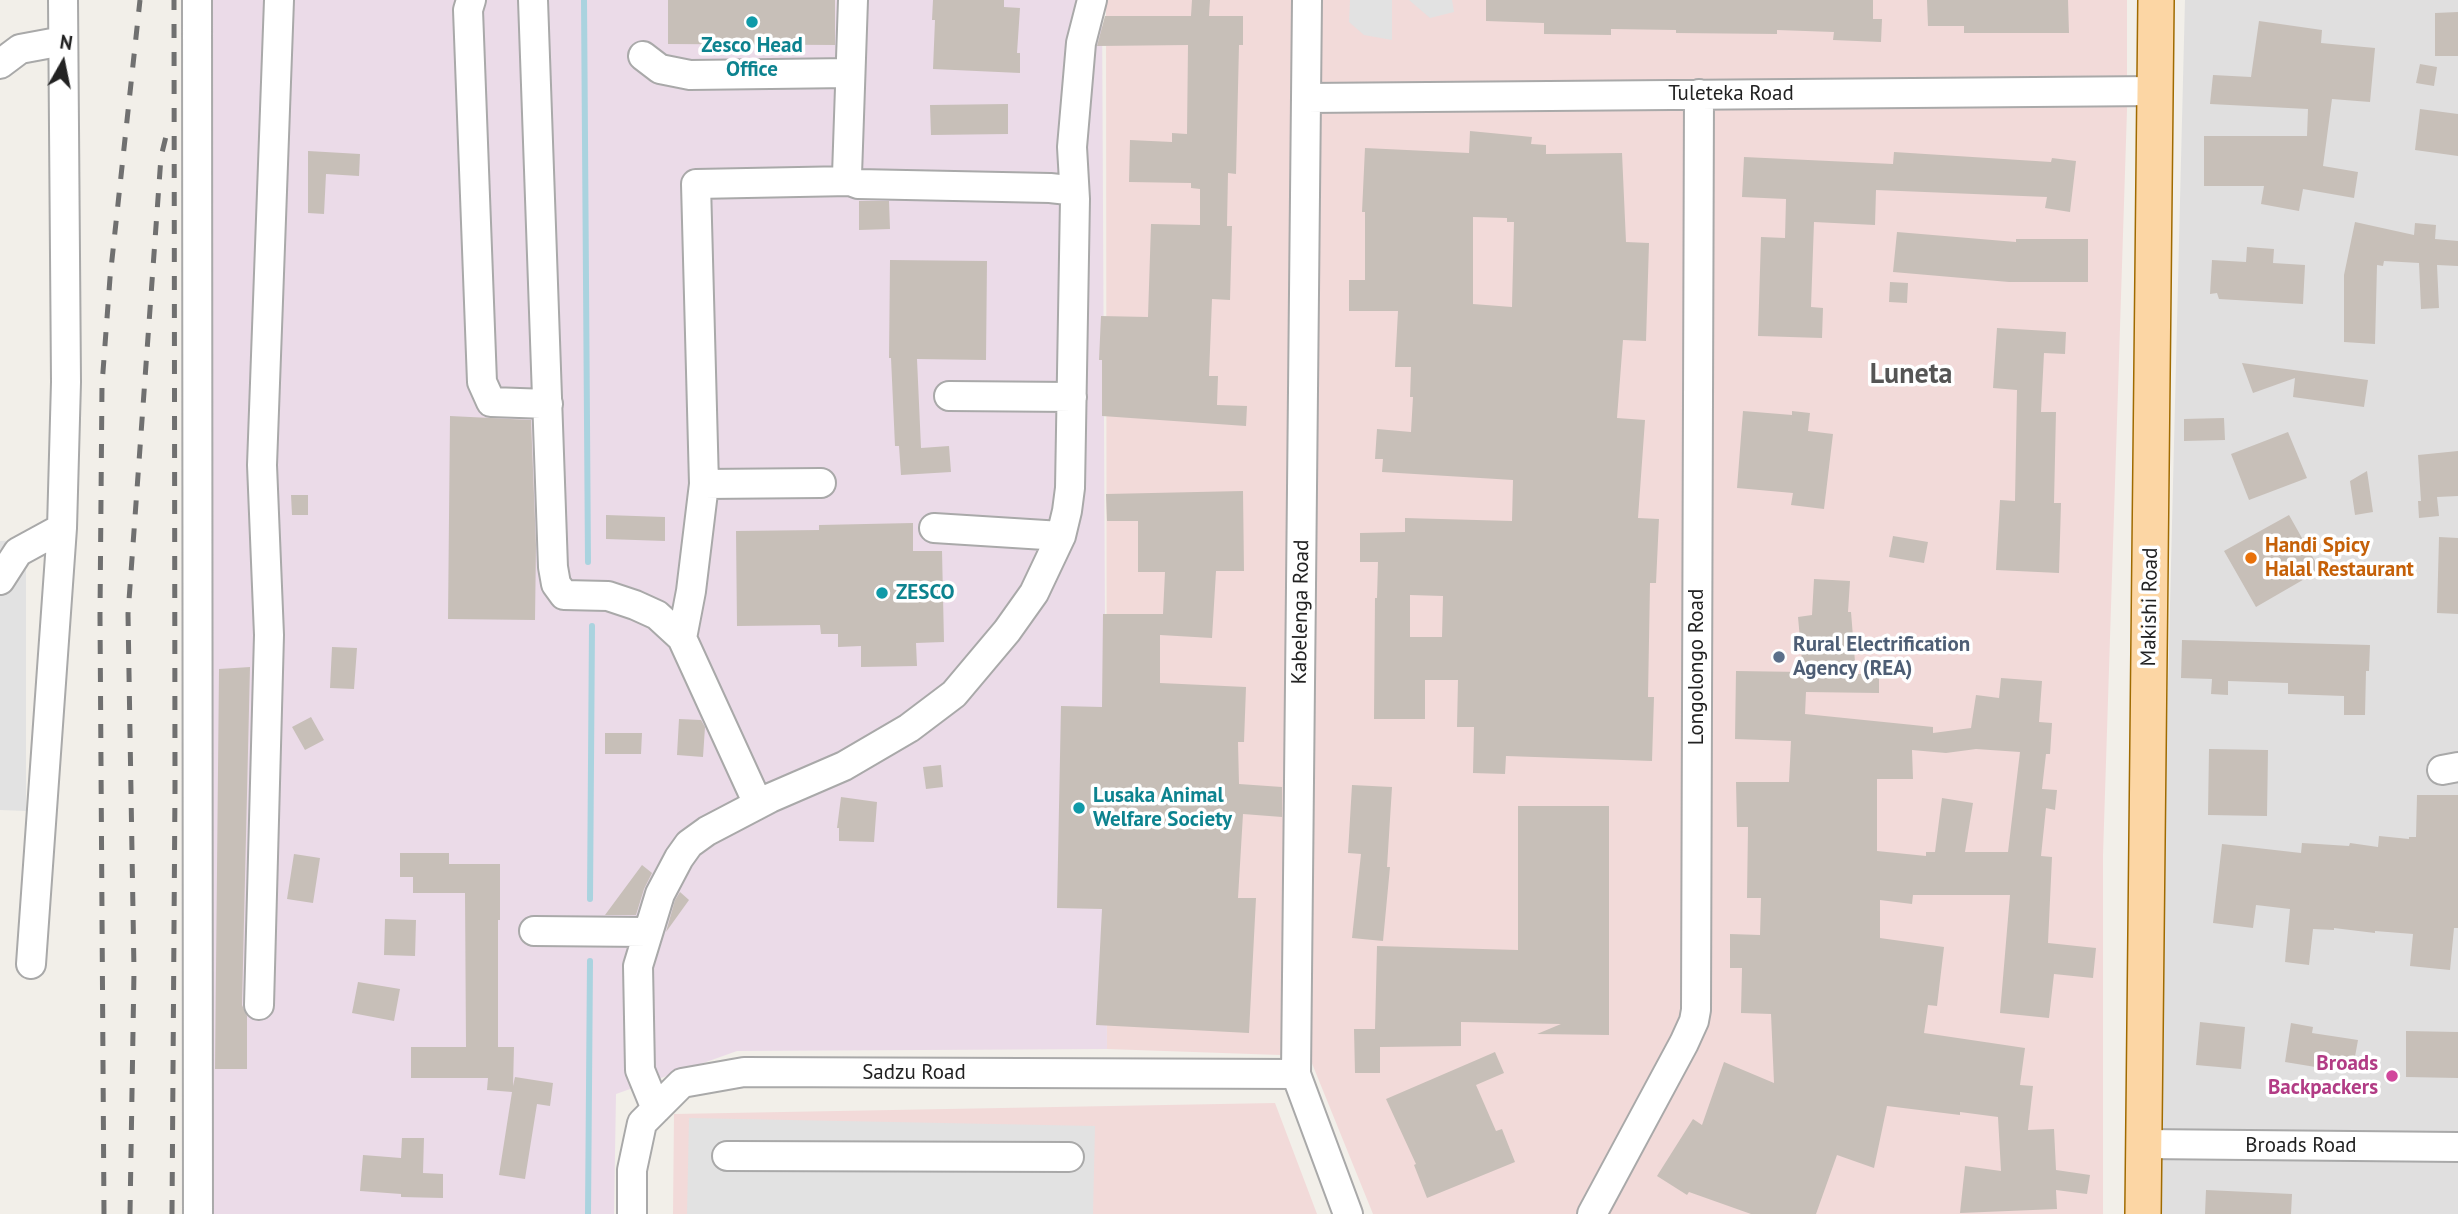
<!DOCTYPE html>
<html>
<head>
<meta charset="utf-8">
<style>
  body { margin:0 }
  #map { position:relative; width:2458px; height:1214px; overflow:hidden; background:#f2efe9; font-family:"PT Sans",sans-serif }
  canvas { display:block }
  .north { position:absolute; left:28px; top:28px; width:70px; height:70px; -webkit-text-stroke:5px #fff; paint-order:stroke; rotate:9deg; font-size:19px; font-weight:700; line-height:28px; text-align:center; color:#222 }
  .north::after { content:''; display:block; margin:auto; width:24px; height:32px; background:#222; clip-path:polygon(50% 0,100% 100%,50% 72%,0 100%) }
</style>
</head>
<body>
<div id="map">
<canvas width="2458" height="1214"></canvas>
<div class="north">N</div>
</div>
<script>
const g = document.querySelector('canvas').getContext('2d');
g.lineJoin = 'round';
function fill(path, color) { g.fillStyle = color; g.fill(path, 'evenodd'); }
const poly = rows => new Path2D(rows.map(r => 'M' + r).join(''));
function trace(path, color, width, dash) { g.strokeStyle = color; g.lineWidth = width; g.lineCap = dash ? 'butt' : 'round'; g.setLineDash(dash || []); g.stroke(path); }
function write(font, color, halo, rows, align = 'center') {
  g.font = font + ' "PT Sans",sans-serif'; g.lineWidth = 7; g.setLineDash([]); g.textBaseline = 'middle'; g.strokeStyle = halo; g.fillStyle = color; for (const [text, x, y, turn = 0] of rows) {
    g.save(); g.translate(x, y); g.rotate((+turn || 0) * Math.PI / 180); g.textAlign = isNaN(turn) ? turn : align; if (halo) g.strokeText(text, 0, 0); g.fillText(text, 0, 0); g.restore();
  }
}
const residential = poly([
  [2185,0,2458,0,2458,1214,2157,1214,2156,1170]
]);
const commercial = poly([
  [1106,0,2127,0,2127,110,2103,855,2103,1214,1373,1214,1309,1056,1107,1049],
  [1275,1103,1317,1214,673,1214,674,1114]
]);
const industrial = poly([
  [211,0,1102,0,1107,1049,737,1051,616,1094,614,1214,211,1214]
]);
const parking = poly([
  [1350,0,1392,0,1392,40,1364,35,1349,22],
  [1409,0,1452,0,1454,12,1430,18],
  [26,540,26,811,0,810,0,541],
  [689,1118,1095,1126,1093,1214,687,1214]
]);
const stream = poly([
  [584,0,588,562],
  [590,899,592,626],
  [588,1214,590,961]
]);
const building = poly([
  [668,0,835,0,835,45,668,44],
  [933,0,1004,0,1004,7,1020,8,1017,53,1020,53,1020,73,933,69,935,20,932,20],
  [1192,0,1210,0,1209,16,1243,16,1243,45,1239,45,1236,174,1228,173,1227,226,1232,226,1230,300,1212,299,1209,376,1218,376,1217,405,1247,406,1246,426,1102,416,1102,360,1099,360,1101,316,1148,317,1151,224,1200,225,1200,189,1191,188,1191,183,1129,182,1130,140,1172,142,1172,133,1187,134,1188,45,1097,46,1105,16,1191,16],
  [1486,0,1873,0,1873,19,1882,19,1881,42,1833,40,1834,32,1777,30,1777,34,1676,33,1676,30,1611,29,1611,35,1544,34,1544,23,1486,21],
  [1927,0,2068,0,2069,33,1964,33,1964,26,1928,26],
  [2458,12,2458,56,2435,56,2435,13],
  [2259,21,2322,30,2321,43,2375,48,2370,102,2332,99,2323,166,2358,172,2354,198,2303,189,2299,211,2261,204,2264,186,2204,186,2204,136,2307,136,2308,109,2210,104,2213,75,2251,77],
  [2420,64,2437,67,2434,86,2416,83],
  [1008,104,1008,134,931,135,930,105],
  [2420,109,2458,114,2458,156,2415,150],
  [1470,131,1532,137,1531,144,1546,145,1546,154,1622,153,1626,242,1649,243,1646,341,1623,340,1617,418,1645,420,1638,518,1659,519,1656,583,1650,583,1648,697,1654,697,1652,761,1506,756,1505,774,1473,773,1474,727,1457,727,1458,680,1425,680,1425,719,1374,719,1375,598,1377,598,1378,562,1360,562,1360,533,1405,532,1405,518,1512,521,1513,480,1382,472,1383,459,1375,459,1377,429,1411,432,1413,397,1410,397,1411,367,1395,367,1398,311,1349,311,1349,280,1365,280,1365,212,1362,212,1365,148,1469,153],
  [1473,217,1507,218,1507,222,1514,222,1512,307,1473,304],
  [1410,595,1443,596,1442,637,1410,637],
  [308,151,360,154,359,176,326,174,324,214,308,213],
  [1894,152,2051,162,2052,158,2076,161,2070,212,2045,208,2047,197,1876,190,1875,225,1814,222,1811,307,1823,308,1822,338,1758,336,1761,237,1785,238,1786,199,1742,197,1744,157,1893,164],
  [859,201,889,201,890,229,859,230],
  [2355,222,2414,235,2415,223,2436,225,2435,239,2458,241,2458,266,2437,265,2439,308,2421,309,2419,263,2384,261,2383,266,2377,265,2375,344,2344,342,2344,275],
  [1897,232,2016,242,2016,239,2088,239,2088,282,2009,282,1893,272],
  [2247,247,2274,249,2273,263,2305,265,2303,304,2219,299,2217,293,2210,294,2212,260,2246,262],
  [890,260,987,261,986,360,917,359,921,448,949,446,951,472,901,475,899,446,895,446,891,358,889,358],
  [1890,282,1908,283,1907,303,1889,302],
  [1997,328,2066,332,2065,354,2044,353,2041,412,2056,412,2054,503,2061,503,2059,573,1996,570,2000,500,2015,501,2017,390,1993,388],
  [2242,363,2368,380,2364,407,2293,397,2295,378,2253,393],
  [1743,411,1792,415,1792,411,1810,413,1808,431,1833,434,1824,509,1791,505,1793,493,1737,488],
  [450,416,531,420,536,545,535,620,448,619],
  [2224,418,2225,440,2184,441,2184,419],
  [2288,432,2307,478,2249,500,2231,454],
  [2458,451,2458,496,2437,497,2439,516,2419,518,2418,501,2421,501,2418,455],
  [2367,471,2373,512,2355,515,2350,481],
  [1243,491,1244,571,1216,571,1212,638,1160,635,1160,683,1246,687,1244,742,1238,742,1239,784,1282,787,1282,817,1243,814,1238,898,1256,898,1249,1033,1096,1025,1102,909,1057,908,1061,706,1102,707,1103,614,1163,614,1165,572,1138,572,1138,521,1107,521,1106,494],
  [291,495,308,495,308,515,292,515],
  [606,515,665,517,665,541,606,539],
  [2289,515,2320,570,2256,607,2224,551],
  [913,523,913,551,942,551,944,642,916,643,917,666,861,667,861,646,838,647,838,634,821,634,820,625,737,626,736,531,819,530,819,525],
  [1893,536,1928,542,1924,563,1889,557],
  [2439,537,2458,538,2458,614,2437,613],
  [1814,579,1850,581,1848,612,1851,612,1856,674,1879,674,1879,693,1806,692,1805,714,1933,727,1933,733,1971,728,1976,695,1999,698,2001,678,2042,681,2039,722,2052,723,2050,754,2046,754,2042,789,2057,790,2055,810,2046,808,2041,856,2052,857,2048,943,2096,948,2093,978,2054,974,2049,1018,2000,1013,2010,895,1913,895,1912,904,1880,900,1880,938,1944,947,1937,1006,1928,1005,1924,1033,2025,1048,2020,1085,2033,1086,2028,1130,2054,1129,2056,1170,2090,1175,2087,1194,2056,1190,2057,1209,1960,1213,1965,1166,2001,1171,1998,1117,1960,1112,1960,1115,1887,1106,1874,1168,1837,1155,1816,1214,1751,1214,1689,1192,1687,1195,1657,1176,1693,1119,1702,1125,1724,1062,1774,1083,1771,1014,1741,1013,1742,968,1730,968,1730,934,1760,935,1761,898,1747,898,1748,827,1737,827,1736,782,1789,782,1791,741,1735,739,1736,671,1803,672,1798,617,1812,615],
  [1976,749,2020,752,2008,852,1965,852,1973,803,1942,798,1935,852,1926,852,1926,856,1877,851,1877,779,1913,779,1912,750,1946,753],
  [2182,640,2370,645,2369,671,2366,671,2365,715,2344,715,2344,696,2288,694,2288,683,2228,681,2228,695,2211,694,2212,679,2181,678],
  [332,647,357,648,354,689,330,688],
  [250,667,242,1005,247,1016,247,1069,215,1069,219,669],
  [311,717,324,740,305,750,292,727],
  [679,719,701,720,705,727,703,757,677,755],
  [605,733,642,733,641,754,605,754],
  [2209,749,2268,750,2267,816,2208,815],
  [941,765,943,787,926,789,923,767],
  [1352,785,1392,787,1387,867,1390,867,1383,941,1352,938,1361,854,1348,853],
  [2417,795,2458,795,2458,928,2454,928,2450,970,2410,966,2413,934,2375,931,2375,933,2334,928,2334,930,2313,929,2309,965,2285,962,2290,909,2256,905,2253,928,2213,923,2222,844,2301,853,2302,843,2349,846,2350,843,2378,847,2379,836,2409,839,2409,837,2416,837],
  [841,797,877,802,874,842,839,841,839,828,837,828],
  [1518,806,1609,806,1609,1035,1537,1034,1561,1024,1461,1022,1461,1046,1380,1047,1380,1073,1355,1073,1354,1029,1375,1029,1377,946,1518,950],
  [400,853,449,853,449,864,500,864,500,920,498,920,498,1047,514,1047,513,1086,515,1077,553,1083,550,1106,537,1104,525,1179,499,1175,512,1092,487,1090,488,1078,411,1078,411,1047,466,1047,465,893,413,893,413,877,400,877],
  [294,854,320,858,313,903,287,899],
  [642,865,652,873,644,889,636,915,605,915],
  [680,892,689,900,666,932,675,900],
  [385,919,416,920,415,956,384,955],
  [358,982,400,989,394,1021,352,1013],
  [2200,1022,2245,1027,2241,1069,2196,1065],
  [2291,1023,2313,1027,2312,1033,2358,1040,2352,1073,2285,1062],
  [2406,1031,2458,1032,2458,1078,2406,1077],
  [1495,1052,1504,1073,1476,1085,1496,1131,1502,1129,1515,1162,1427,1198,1414,1165,1416,1164,1386,1099],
  [402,1138,424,1138,423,1173,443,1174,443,1198,401,1197,401,1194,360,1191,363,1155,401,1158],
  [2206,1190,2292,1194,2291,1214,2205,1214]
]);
const minor = poly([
  [197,0,198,1214],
  [471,0,468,10,482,382,491,402,548,404],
  [533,0,553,567,556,584,564,595,608,596,635,605,657,615,682,638],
  [1307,0,1296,1074,1348,1214],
  [643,56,660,69,690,75,850,73],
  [0,64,20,49,63,41],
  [1307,98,2155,91],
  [1075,199,1072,147,1081,43,1092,0],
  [949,396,1072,397],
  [704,484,696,184,850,181],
  [934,528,1061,536],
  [0,580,18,552,62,528,66,382,63,0],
  [2442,770,2458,767],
  [758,804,682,638,691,591,704,484,821,483],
  [534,931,647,932],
  [31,964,62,528],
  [259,1005,269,635,262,465,279,0],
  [656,1109,640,1070,638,966,660,894,679,858,689,844,707,831,770,798,844,766,909,728,954,694,1007,631,1034,593,1061,536,1067,511,1070,488,1075,199,1068,190,1050,188,858,184,850,181,847,175,853,0],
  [2144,1144,2458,1147],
  [727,1156,1069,1157],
  [632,1214,632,1170,642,1123,682,1083,744,1072,1296,1074],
  [1592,1214,1684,1043,1694,1021,1696,1010,1699,94]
]);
const major = poly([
  [2143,1214,2156,0]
]);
const rail = poly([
  [104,1214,100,615,102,385,110,278,140,0],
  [130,1214,134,971,128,614,161,157,168,128],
  [172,1214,175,788,174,0]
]);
const markers = [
  [752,22,7,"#0f9aa8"],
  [2251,558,7,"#e8710a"],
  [882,593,7,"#0f9aa8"],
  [1779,657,7,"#5c6f8a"],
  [1079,808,7,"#0f9aa8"],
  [2392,1076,7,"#d1479c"]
];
const cultureNames = [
  ["Zesco Head",752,46,"center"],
  ["Office",752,70,"center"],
  ["ZESCO",896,593],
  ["Lusaka Animal",1093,796],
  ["Welfare Society",1093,820]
];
const streetNames = [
  ["Tuleteka Road",1731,94],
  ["Makishi Road",2150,607,-89],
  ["Kabelenga Road",1301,612,-89],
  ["Longolongo Road",1697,667,-90],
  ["Sadzu Road",914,1073],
  ["Broads Road",2301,1146]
];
const foodNames = [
  ["Handi Spicy",2265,546],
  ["Halal Restaurant",2265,570]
];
const serviceNames = [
  ["Rural Electrification",1793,645],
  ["Agency (REA)",1793,669]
];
const hotelNames = [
  ["Broads",2378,1064],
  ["Backpackers",2378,1088]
];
const districtNames = [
  ["Luneta",1911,375]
];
fill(residential, '#e0dfdf');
fill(commercial, '#f2dad9');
fill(industrial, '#ebdbe8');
fill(parking, '#e2e2e2');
trace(stream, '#aad3df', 6);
fill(building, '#c7bfb8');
trace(minor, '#a9a9a9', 32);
trace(major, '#a06b00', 38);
trace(minor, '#fff', 28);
trace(major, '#fcd6a4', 35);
trace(rail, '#707070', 5, [14, 14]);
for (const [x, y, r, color] of markers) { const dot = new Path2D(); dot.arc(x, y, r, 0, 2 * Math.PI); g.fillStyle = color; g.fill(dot); trace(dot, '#fff', 2.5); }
write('bold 21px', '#0d838f', '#fff', cultureNames, 'left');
write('21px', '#222', '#fff', streetNames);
write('bold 21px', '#c56008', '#fff', foodNames, 'left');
write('bold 21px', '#4e5e75', '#fff', serviceNames, 'left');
write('bold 21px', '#b23c85', '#fff', hotelNames, 'right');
write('bold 28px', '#555', '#fff', districtNames);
</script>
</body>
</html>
